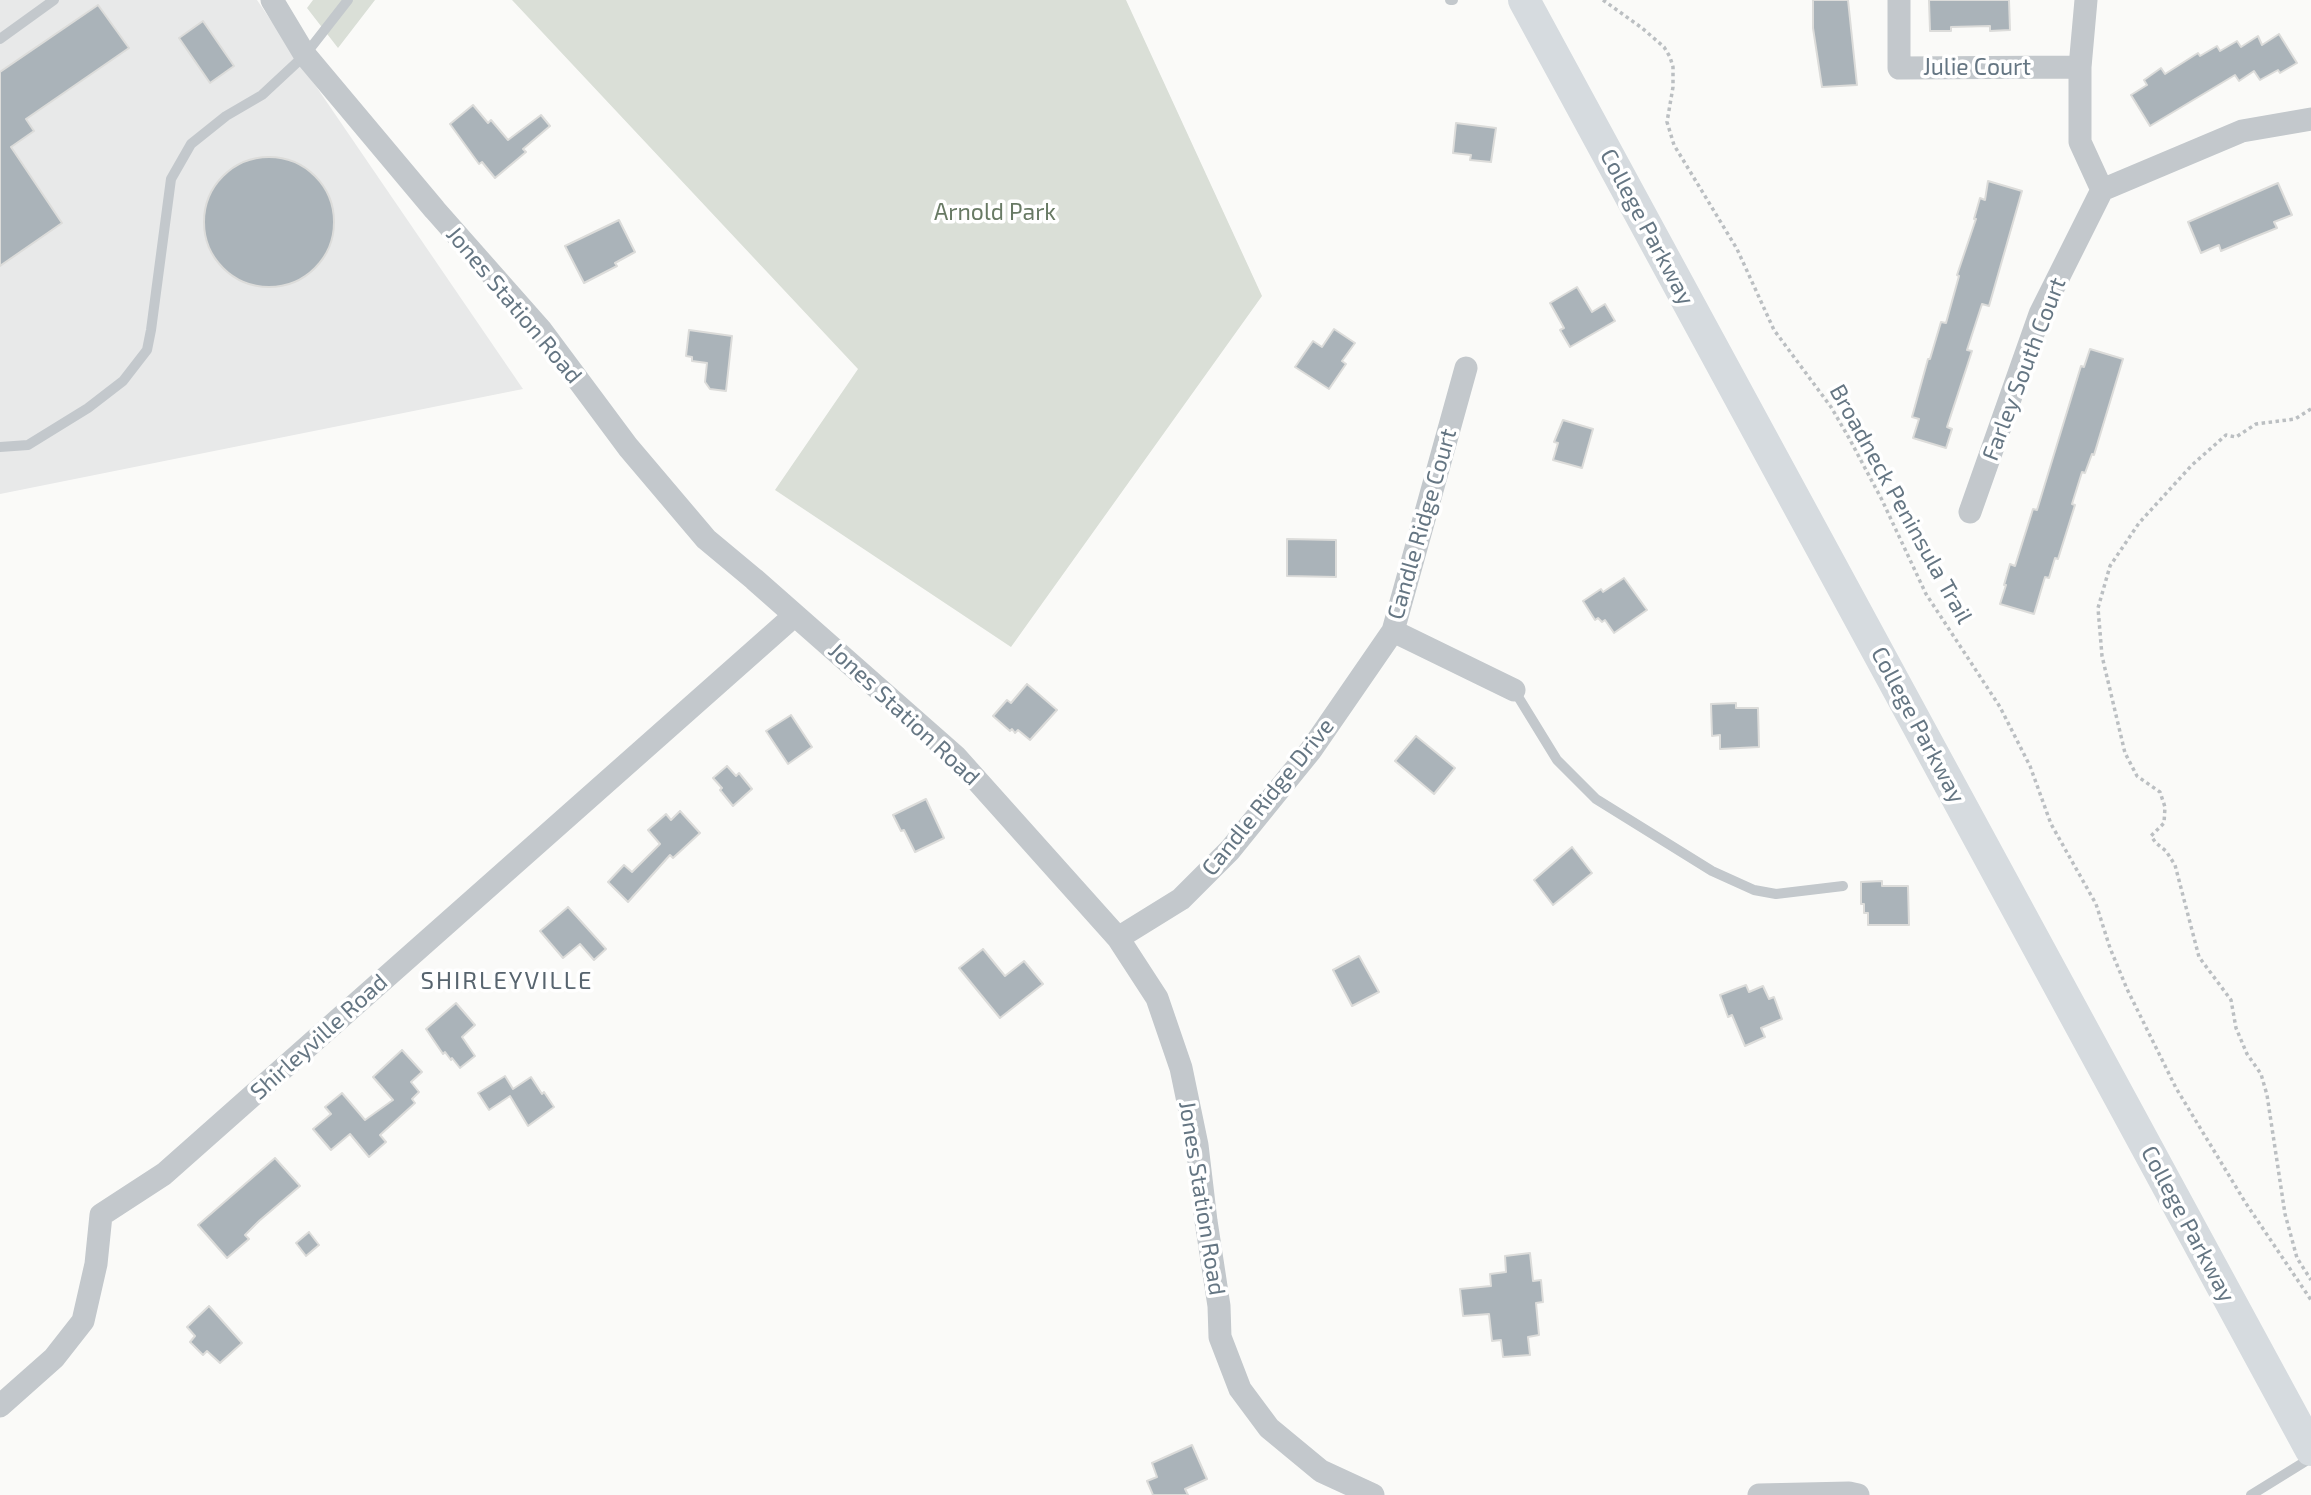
<!DOCTYPE html>
<html>
<head>
<meta charset="utf-8">
<style>
  body { margin:0 }
  canvas { display:block; background:#fafaf8 }
</style>
</head>
<body>
<canvas width="2311" height="1495"></canvas>
<script>
const g = document.querySelector('canvas').getContext('2d');
g.lineJoin = 'round';
function fill(path, color) { g.fillStyle = color; g.fill(path, 'evenodd'); }
const poly = rows => new Path2D(rows.map(r => 'M' + r).join(''));
function trace(path, color, width, dash) { g.strokeStyle = color; g.lineWidth = width; g.lineCap = dash ? 'butt' : 'round'; g.setLineDash(dash || []); g.stroke(path); }
function write(font, color, halo, rows, align = 'center') {
  g.font = font + ' "Exo 2",sans-serif'; g.lineWidth = 7; g.setLineDash([]); g.textBaseline = 'middle'; g.strokeStyle = halo; g.fillStyle = color; for (const [text, x, y, turn = 0] of rows) {
    g.save(); g.translate(x, y); g.rotate((+turn || 0) * Math.PI / 180); g.textAlign = isNaN(turn) ? turn : align; if (halo) g.strokeText(text, 0, 0); g.fillText(text, 0, 0); g.restore();
  }
}
const built = poly([
  [0,0,257,0,523,389,0,494]
]);
const green = poly([
  [313,0,375,0,338,48,307,8],
  [512,0,1126,0,1262,296,1011,647,775,490,858,369]
]);
const building = poly([
  [1813,0,1848,0,1857,85,1822,87,1813,28,1813,0],
  [1929,0,2009,0,2010,30,1990,31,1990,26,1951,27,1951,31,1930,31,1929,0],
  [98,5,129,48,26,119,34,131,11,147,62,223,0,266,0,72,98,5],
  [203,21,234,66,210,83,179,38,203,21],
  [2279,34,2297,63,2280,73,2278,70,2260,80,2254,71,2239,81,2235,75,2150,126,2131,95,2147,85,2144,80,2161,68,2165,74,2198,53,2200,56,2217,46,2220,51,2237,41,2241,47,2258,36,2262,45,2279,34],
  [473,105,488,123,491,120,508,140,541,115,550,126,523,149,526,152,495,178,482,162,479,164,450,124,473,105],
  [1456,123,1496,128,1491,162,1470,160,1471,155,1453,153,1456,123],
  '204 222a65 65 0 1 1 130 0a65 65 0 1 1-130 0Z',
  [1988,181,2022,191,1989,306,1982,304,1967,350,1972,351,1947,427,1952,429,1946,448,1913,438,1919,419,1912,417,1928,359,1930,359,1941,322,1946,323,1959,276,1957,275,1976,219,1974,219,1980,198,1985,200,1988,181],
  [2278,183,2292,215,2274,222,2277,228,2252,238,2221,251,2219,245,2201,253,2188,222,2278,183],
  [619,220,635,252,615,263,617,266,584,283,565,246,619,220],
  [1577,287,1592,312,1605,304,1615,321,1570,347,1560,330,1564,328,1550,303,1577,287],
  [1334,329,1355,343,1342,361,1346,364,1329,389,1295,367,1313,341,1322,347,1334,329],
  [689,330,732,336,726,391,710,389,705,382,707,363,692,361,692,357,686,356,689,330],
  [2090,349,2123,359,2094,455,2092,454,2085,473,2082,472,2072,504,2075,505,2058,559,2055,558,2049,578,2045,577,2034,614,2000,604,2006,585,2004,585,2010,564,2015,566,2033,509,2037,510,2081,366,2084,367,2090,349],
  [1563,420,1593,429,1582,468,1553,460,1558,443,1554,442,1563,420],
  [1287,539,1336,540,1336,577,1287,576,1287,539],
  [1624,578,1647,610,1614,633,1605,620,1602,622,1598,618,1595,620,1583,601,1601,589,1603,592,1624,578],
  [1027,684,1057,710,1030,740,1018,730,1015,733,1012,729,1010,731,993,716,1007,700,1011,703,1027,684],
  [1736,703,1736,708,1758,708,1759,747,1720,749,1720,735,1712,736,1711,704,1736,703],
  [791,715,812,747,788,764,766,731,791,715],
  [1416,736,1455,768,1434,794,1395,761,1416,736],
  [727,766,736,776,739,773,752,789,733,806,720,790,722,788,713,778,727,766],
  [926,799,944,838,915,852,904,830,901,831,893,815,926,799],
  [680,811,700,833,673,858,670,855,628,902,608,882,624,865,632,872,660,844,648,830,666,814,671,820,680,811],
  [1572,847,1592,873,1553,905,1534,880,1572,847],
  [1882,881,1882,886,1908,886,1909,925,1868,925,1868,913,1864,913,1864,904,1861,904,1861,882,1882,881],
  [568,907,606,949,594,960,580,944,563,958,540,931,568,907],
  [983,949,1005,976,1024,961,1043,984,1000,1018,959,968,983,949],
  [1359,956,1379,992,1352,1006,1333,970,1359,956],
  [1746,985,1749,992,1763,986,1769,999,1774,997,1782,1019,1761,1028,1765,1037,1745,1046,1732,1015,1728,1017,1720,995,1746,985],
  [456,1003,475,1025,462,1037,475,1056,460,1068,452,1058,451,1060,445,1052,443,1054,426,1029,456,1003],
  [402,1050,422,1072,411,1082,419,1092,412,1099,415,1103,380,1135,386,1142,369,1157,350,1134,331,1150,313,1129,331,1114,325,1107,342,1093,365,1120,393,1100,373,1077,402,1050],
  [505,1076,513,1089,531,1077,542,1094,544,1092,554,1107,528,1126,510,1096,489,1110,478,1093,505,1076],
  [275,1158,300,1186,259,1221,245,1235,249,1239,227,1258,198,1225,275,1158],
  [309,1232,319,1245,306,1256,296,1243,309,1232],
  [1530,1253,1533,1281,1541,1280,1543,1302,1536,1303,1539,1335,1528,1337,1530,1355,1503,1357,1501,1340,1492,1341,1489,1314,1463,1316,1460,1289,1491,1286,1490,1274,1506,1272,1505,1256,1530,1253],
  [209,1306,242,1343,220,1363,207,1351,203,1355,190,1342,195,1336,187,1327,209,1306],
  [1192,1445,1207,1479,1185,1489,1188,1495,1153,1495,1147,1481,1157,1477,1152,1463,1192,1445]
]);
const path = poly([
  [1603,0,1642,28,1664,47,1670,57,1673,67,1673,87,1667,122,1674,145,1737,249,1774,330,1831,407,1849,438,1882,500,1926,594,2000,707,2030,766,2051,824,2096,904,2110,948,2127,989,2176,1088,2245,1202,2311,1300],
  [2311,409,2295,419,2256,424,2236,437,2226,435,2192,465,2139,523,2110,566,2098,608,2102,656,2125,753,2137,776,2160,792,2165,807,2164,823,2151,836,2156,843,2166,851,2175,865,2199,957,2231,1000,2236,1028,2247,1054,2261,1074,2267,1095,2285,1214,2297,1258,2311,1280]
]);
const service = poly([
  [1450,0,1453,0],
  [0,39,54,0],
  [0,447,28,445,88,408,123,381,147,350,151,330,171,179,191,144,226,116,262,95,305,55,348,0],
  [1514,690,1557,760,1596,799,1712,871,1754,890,1776,894,1843,886],
  [2251,1495,2311,1458]
]);
const minor = poly([
  [272,0,305,55,435,210,541,330,628,447,706,539,754,579,956,757,1118,938,1157,998,1181,1068,1197,1145,1206,1221,1219,1306,1220,1337,1240,1389,1269,1428,1321,1471,1373,1495],
  [1899,0,1899,68,2080,67],
  [2086,0,2080,67,2080,142,2102,190],
  [2102,190,2242,131,2311,119],
  [1970,512,2040,314,2102,190],
  [1393,631,1514,690],
  [1118,938,1181,899,1230,850,1311,750,1393,631,1466,368],
  [0,1406,54,1358,83,1321,96,1264,101,1215,164,1174,795,615],
  [1759,1495,1849,1493,1858,1495]
]);
const secondary = poly([
  [1524,0,2311,1450]
]);
const streetNames = [
  ["Julie Court",1977,67],
  ["College Parkway",1647,227,62],
  ["Jones Station Road",514,305,50],
  ["Farley South Court",2024,369,-69],
  ["Broadneck Peninsula Trail",1901,504,61],
  ["Candle Ridge Court",1422,524,-74],
  ["Jones Station Road",904,714,43],
  ["College Parkway",1918,725,62],
  ["Candle Ridge Drive",1268,797,-51],
  ["Shirleyville Road",319,1037,-42],
  ["Jones Station Road",1202,1198,81],
  ["College Parkway",2188,1224,62]
];
const parkNames = [
  ["Arnold Park",995,212]
];
const neighbourhoodNames = [
  ["SHIRLEYVILLE",507,981]
];
fill(built, '#e8e9e9');
fill(green, '#dadfd7');
fill(building, '#aab3b9');
trace(building, '#dcdcda', 2);
trace(path, '#bbbfc2', 3.5, [3.5, 3.5]);
trace(service, '#c3c8cc', 10);
trace(minor, '#c3c8cc', 23);
trace(secondary, '#d6dbdf', 32);
write('23px', '#657683', '#fff', streetNames);
write('23px', '#687a64', '#fff', parkNames);
g.letterSpacing = '2px';
write('24px', '#57646e', '#fff', neighbourhoodNames);
g.letterSpacing = '0px';
</script>
</body>
</html>
